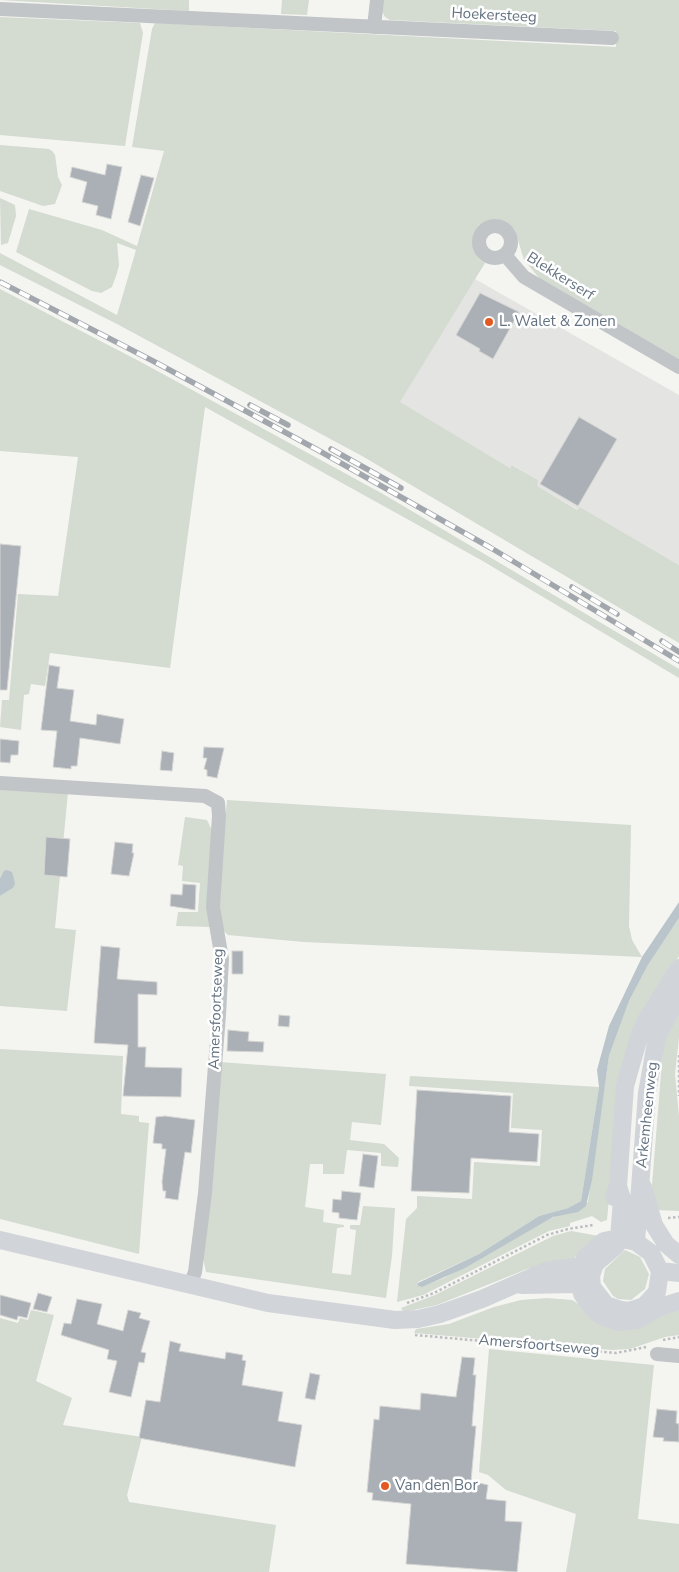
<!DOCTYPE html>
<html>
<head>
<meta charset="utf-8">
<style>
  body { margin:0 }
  canvas { display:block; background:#f4f4f0 }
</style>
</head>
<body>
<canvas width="679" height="1572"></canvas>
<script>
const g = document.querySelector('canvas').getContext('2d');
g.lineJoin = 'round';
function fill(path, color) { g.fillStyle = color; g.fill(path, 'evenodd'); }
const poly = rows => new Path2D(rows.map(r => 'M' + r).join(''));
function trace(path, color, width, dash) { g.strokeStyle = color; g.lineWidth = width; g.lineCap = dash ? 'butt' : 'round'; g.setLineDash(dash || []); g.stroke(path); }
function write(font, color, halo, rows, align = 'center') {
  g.font = font + ' "Nunito Sans",sans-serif'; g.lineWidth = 5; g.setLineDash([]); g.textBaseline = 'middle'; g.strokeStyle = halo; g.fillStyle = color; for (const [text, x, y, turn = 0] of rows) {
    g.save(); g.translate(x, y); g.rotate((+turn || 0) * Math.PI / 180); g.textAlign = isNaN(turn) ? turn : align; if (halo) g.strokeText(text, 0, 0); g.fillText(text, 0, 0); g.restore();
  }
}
const built = poly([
  [475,279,679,395,679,565,580,507,578,510,536,486,538,480,513,465,510,468,399,402]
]);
const green = poly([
  [0,0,189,0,189,11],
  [282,0,309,0,307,15,281,14],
  [383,0,679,0,679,359,540,279,524,260,515,230,504,221,490,220,479,225,473,236,473,249,479,259,485,263,400,402,510,468,512,465,538,480,537,486,577,510,580,507,679,565,679,643,362,456,117,324,0,265,0,253,117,315,136,250,117,243,119,265,117,273,112,287,101,293,92,291,16,252,29,209,102,230,137,246,164,151,132,147,152,29,155,23,616,47,616,31,390,20,385,17,382,11],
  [0,17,140,23,143,33,125,146,0,135],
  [0,145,49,149,52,151,55,155,58,177,62,185,55,204,43,206,0,191],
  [0,198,15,205,16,216,8,243,1,245],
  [0,289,139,361,383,494,679,669,679,678,481,560,205,407,170,668,50,653,45,686,31,684,29,694,24,695,21,730,0,727,2,700,9,700,18,594,58,596,78,457,0,451],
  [0,789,68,792,55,928,76,930,67,1011,0,1006,0,896,13,888,2,874,0,878],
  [227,800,631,825,629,926,632,940,642,957,304,942,228,935,223,930,218,904],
  [185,817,207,820,214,835,212,927,176,926,178,912,198,912,200,883,182,881,183,866,178,865],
  [679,918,679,956,669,972,617,1116,607,1220,601,1222,592,1216,570,1223,570,1226,549,1231,423,1295,397,1302,406,1219,417,1208,417,1196,472,1199,474,1162,540,1166,542,1130,511,1128,513,1093,409,1086,410,1076,599,1087,581,1201,568,1208,539,1216,479,1254,418,1282,420,1287,444,1278,547,1220,588,1202,609,1056,629,1001,648,965],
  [679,1001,679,1037,675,1074,679,1116,679,1211,655,1210,652,1185,664,1037],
  [0,1049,123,1056,121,1114,139,1116,139,1122,149,1123,139,1254,0,1219],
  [219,1062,386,1074,381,1125,352,1122,350,1140,384,1144,399,1158,398,1167,381,1166,381,1153,347,1150,344,1174,323,1174,323,1164,310,1164,305,1207,324,1210,323,1222,344,1225,344,1227,337,1228,332,1273,351,1275,356,1230,350,1229,350,1225,360,1225,363,1206,395,1208,392,1256,386,1298,206,1272,202,1254],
  [571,1231,599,1236,573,1259,527,1269,437,1305,404,1312,401,1308,435,1295,553,1236],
  [625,1250,640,1257,649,1274,645,1289,631,1300,618,1299,613,1296,603,1281,605,1269],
  [547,1298,572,1300,582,1306,679,1307,679,1335,665,1337,630,1349,612,1350,414,1333,416,1329,449,1324,494,1307,521,1300],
  [31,1310,54,1315,36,1381,72,1398,63,1425,142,1437,127,1495,129,1502,276,1525,269,1572,0,1572,0,1318,18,1323,20,1318,28,1320],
  [489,1349,654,1365,638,1519,679,1524,679,1572,566,1572,576,1514,506,1490,488,1475,479,1472]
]);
const water = poly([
  [7,870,12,872,15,883,13,888,0,896,0,878,4,871],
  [679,902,679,918,648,965,629,1001,609,1056,592,1180,586,1206,578,1212,553,1217,465,1268,422,1287,418,1286,418,1283,479,1254,539,1216,568,1208,581,1201,599,1087,597,1070,609,1026,642,957]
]);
const building = poly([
  [107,164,122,167,111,219,96,215,98,206,82,202,87,182,70,177,72,167,105,175,107,164],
  [141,175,154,178,140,226,128,222,141,175],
  [480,293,519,312,493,359,479,351,480,349,456,335,480,293],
  [579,417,617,439,578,506,540,484,579,417],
  [0,544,21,546,7,690,0,690,0,544],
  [49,665,60,667,57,688,74,690,70,721,96,725,97,714,124,719,120,744,80,738,77,766,71,766,71,769,53,767,57,731,41,730,49,665],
  [0,739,19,741,18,755,11,755,10,763,0,762,0,739],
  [204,747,224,748,217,778,207,776,207,770,204,769,207,758,203,758,204,747],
  [162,751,174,753,172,771,160,770,162,751],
  [46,837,70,839,67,877,44,875,46,837],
  [115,842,133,844,132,853,134,853,129,876,111,874,115,842],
  [183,884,196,885,195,910,170,906,171,894,182,895,183,884],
  [101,946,120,948,117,979,157,982,157,995,138,994,138,1047,146,1047,145,1067,182,1068,181,1097,123,1096,128,1045,94,1043,101,946],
  [232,951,243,951,243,974,232,974,232,951],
  [279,1015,290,1016,289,1027,278,1026,279,1015],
  [228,1030,249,1032,248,1041,264,1042,263,1052,227,1051,228,1030],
  [417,1090,511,1096,509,1132,539,1134,537,1162,471,1158,469,1193,411,1191,417,1090],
  [165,1116,195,1120,191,1153,185,1152,178,1200,165,1198,166,1191,163,1191,162,1182,166,1149,162,1149,162,1144,153,1143,156,1117,165,1116],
  [363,1154,378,1156,374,1188,359,1186,363,1154],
  [342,1191,361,1193,357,1220,339,1218,339,1213,332,1212,333,1199,341,1200,342,1191],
  [38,1293,52,1297,47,1312,33,1309,38,1293],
  [0,1295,31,1303,27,1318,18,1316,17,1320,0,1315,0,1295],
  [77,1299,102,1304,97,1324,123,1331,128,1310,141,1313,139,1318,150,1321,141,1352,146,1353,144,1363,139,1362,131,1397,109,1392,117,1361,107,1359,109,1350,61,1335,64,1323,71,1324,77,1299],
  [170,1341,181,1344,179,1351,225,1359,226,1352,243,1355,242,1360,246,1361,242,1385,283,1392,278,1421,302,1425,295,1467,139,1438,146,1400,160,1402,170,1341],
  [462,1357,475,1358,473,1375,476,1375,472,1426,476,1426,471,1481,488,1485,486,1499,506,1501,505,1521,522,1522,517,1572,406,1564,411,1504,372,1500,373,1493,367,1492,374,1419,379,1420,380,1406,420,1410,421,1393,456,1397,462,1357],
  [310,1373,320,1375,315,1400,305,1398,310,1373],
  [657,1409,677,1411,676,1423,679,1424,679,1442,663,1441,664,1438,653,1437,657,1409]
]);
const path = poly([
  [679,1055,679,1096],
  [668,1218,679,1217],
  [407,1303,434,1293,547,1235,568,1229,593,1225],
  [415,1335,616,1353,646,1347],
  [663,1340,679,1337]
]);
const minor = poly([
  [0,9,612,38],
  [374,27,377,0],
  '479 242a16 16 0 1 1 32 0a16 16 0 1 1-32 0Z',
  [505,255,524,277,679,367],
  [0,783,205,796,218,803,219,816,213,907,222,959,219,1015,205,1193,195,1272,190,1285],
  [657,1354,679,1356]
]);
const major = poly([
  [618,1186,622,1199,619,1238,616,1246,595,1264,591,1276,592,1287,606,1305,621,1310,629,1311,644,1306,657,1292,660,1271,651,1253,636,1242,619,1238,604,1241,585,1258,580,1273,582,1294,593,1309,600,1315,618,1322,637,1320,660,1307,679,1301],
  [643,1187,654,1225,666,1244,679,1255],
  [614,1197,618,1186,625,1086,639,1037,647,1019,679,968],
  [0,1240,268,1303,395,1320,418,1319,440,1314,482,1299,546,1271,581,1266],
  [636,1242,647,1093,657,1037,679,994],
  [660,1271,679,1273],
  [522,1285,579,1284,591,1287]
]);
const rail = poly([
  [0,282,153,361,316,449,491,548,679,661],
  [250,405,288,425],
  [331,449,401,488],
  [572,587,617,614],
  [662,641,679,652]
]);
const markers = [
  [489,322,5,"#e35921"],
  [385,1486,5,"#e35921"]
];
const streetNames = [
  ["Hoekersteeg",494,16,3],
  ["Blekkerserf",560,277,32],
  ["Amersfoortseweg",217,1009,-88],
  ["Arkemheenweg",648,1115,-84],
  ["Amersfoortseweg",539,1346,5]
];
const poiNames = [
  ["L. Walet & Zonen",499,322],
  ["Van den Bor",395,1486]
];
fill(built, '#e4e5e3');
fill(green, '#d4dbd1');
fill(water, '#bac5cb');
fill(building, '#aab0b6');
trace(building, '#d5d5d3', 1);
trace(path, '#bbbdbf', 2.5, [2.5, 2.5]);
trace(minor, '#c1c5c8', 14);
trace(major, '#d1d5da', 18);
trace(rail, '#a2a7ad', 5.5);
trace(rail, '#fff', 4, [11]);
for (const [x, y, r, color] of markers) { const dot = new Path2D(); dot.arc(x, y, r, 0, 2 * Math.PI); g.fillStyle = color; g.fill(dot); trace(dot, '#fff', 2); }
write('15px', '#637281', '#fff', streetNames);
write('15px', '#637281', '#fff', poiNames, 'left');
</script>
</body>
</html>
